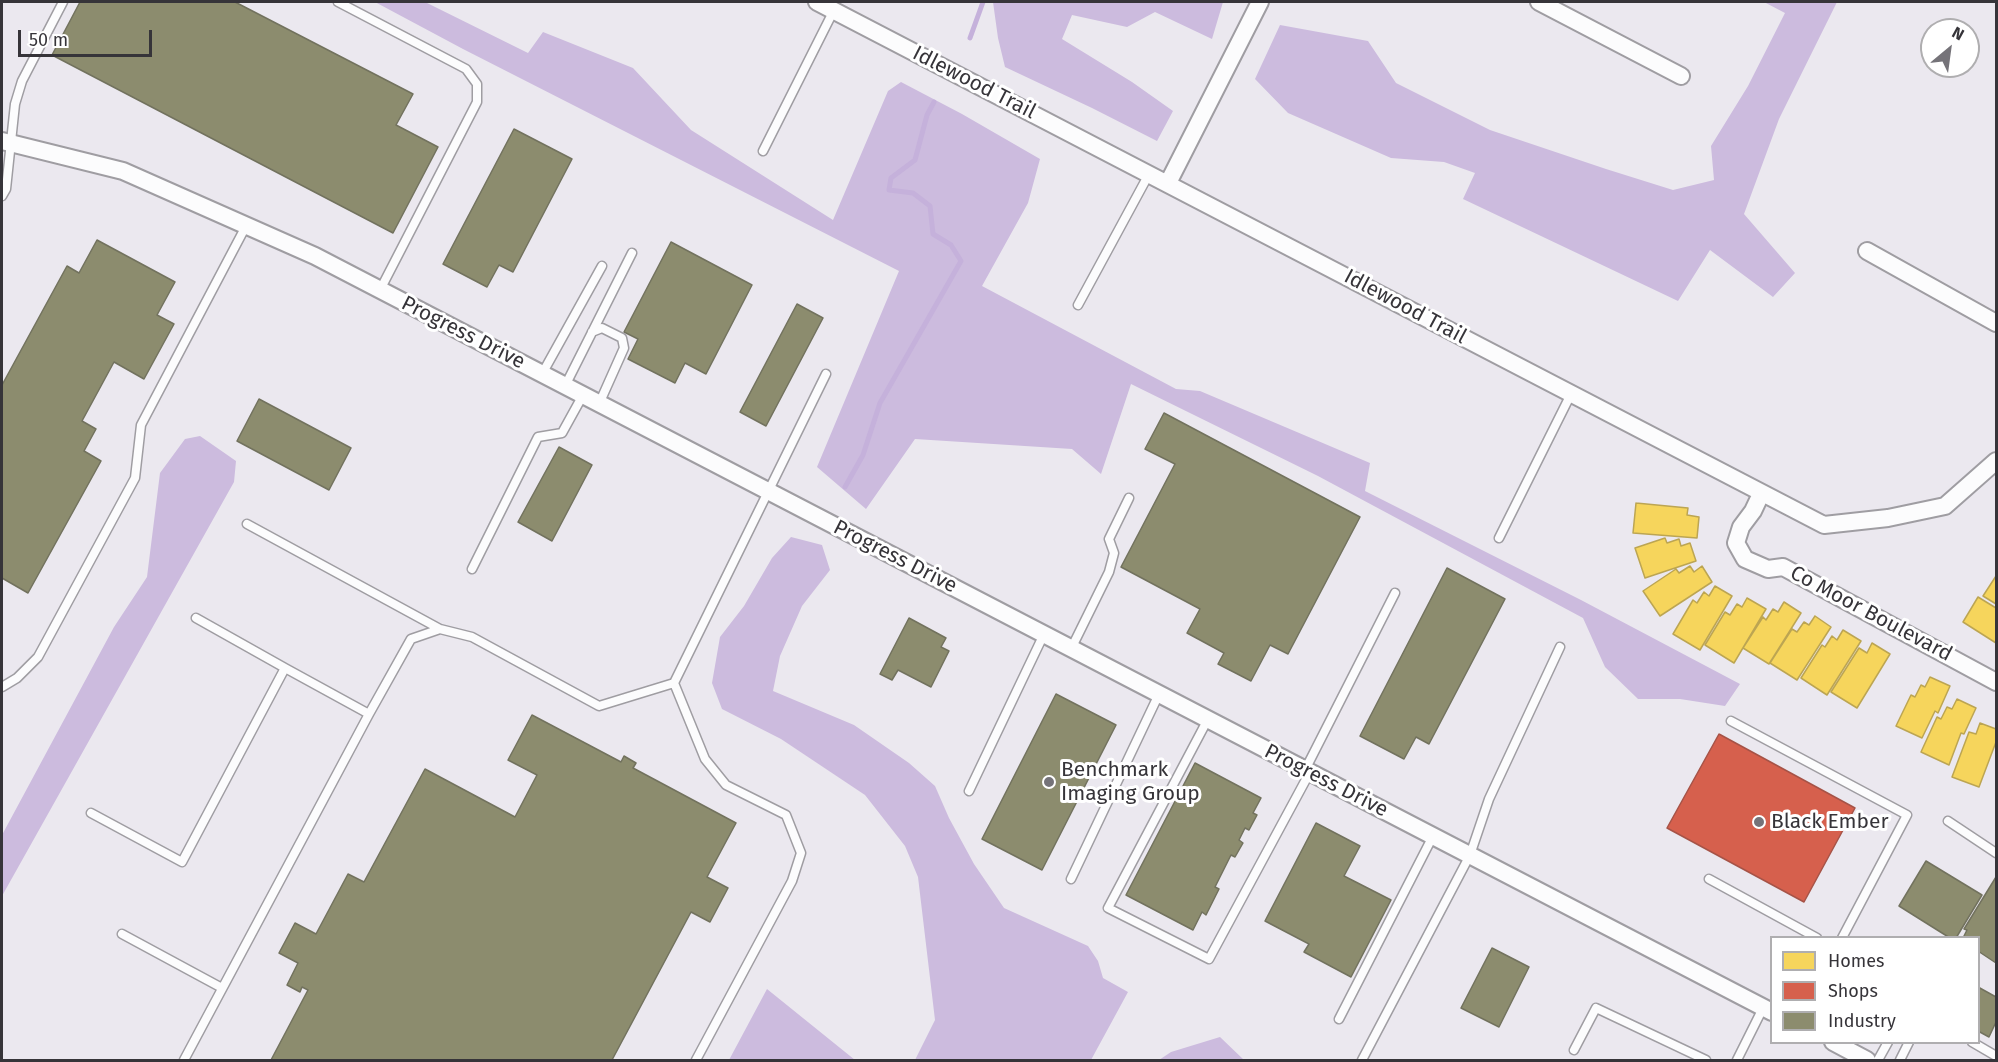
<!DOCTYPE html>
<html>
<head>
<meta charset="utf-8">
<style>
  body { margin:0 }
  #map { position:relative; width:1998px; height:1062px; overflow:hidden; background:#ebe8ef; font-family:"Fira Sans",sans-serif }
  canvas { display:block }
  .frame { position:absolute; inset:0; border:3px solid #363439; pointer-events:none }
  .legend { position:absolute; left:1770px; top:936px; width:210px; height:108px; box-sizing:border-box; background:#fff; border:2px solid #afaeb0; margin:0; padding:8px 10px; list-style:none; font-size:18px; color:#363439 }
  .legend li { display:flex; align-items:center; gap:12px; height:30px }
  .legend b { width:30px; border:2px solid #afaeb0 }
  .north { position:absolute; left:1920px; top:18px; width:60px; height:60px; box-sizing:border-box; background:#fff; border:2px solid #afaeb0; border-radius:50%; rotate:29deg; font-size:16px; font-weight:700; line-height:24px; text-align:center; color:#363439 }
  .north::after { content:''; display:block; margin:auto; width:21px; height:27px; background:#757379; clip-path:polygon(50% 0,100% 100%,50% 72%,0 100%) }
  .scale { position:absolute; left:18px; top:30px; width:134px; height:27px; box-sizing:border-box; border:3px solid #363439; border-top:0; padding-left:8px; font-size:18px; line-height:21px; white-space:nowrap; color:#363439; -webkit-text-stroke:4px #fff; paint-order:stroke }
</style>
</head>
<body>
<div id="map">
<canvas width="1998" height="1062"></canvas>
<div class="frame"></div>
<ul class="legend">
<li><b style="height:16px;background:#f6d55c"></b>Homes</li>
<li><b style="height:16px;background:#d6604d"></b>Shops</li>
<li><b style="height:16px;background:#8c8c6e"></b>Industry</li>
</ul>
<div class="north">N</div>
<div class="scale">50 m</div>
</div>
<script>
const g = document.querySelector('canvas').getContext('2d');
g.lineJoin = 'round';
function fill(path, color) { g.fillStyle = color; g.fill(path, 'evenodd'); }
const poly = rows => new Path2D(rows.map(r => 'M' + r).join(''));
function trace(path, color, width, dash) { g.strokeStyle = color; g.lineWidth = width; g.lineCap = dash ? 'butt' : 'round'; g.setLineDash(dash || []); g.stroke(path); }
function write(font, color, halo, rows, align = 'center') {
  g.font = font + ' "Fira Sans",sans-serif'; g.lineWidth = 6; g.setLineDash([]); g.textBaseline = 'middle'; g.strokeStyle = halo; g.fillStyle = color; for (const [text, x, y, turn = 0] of rows) {
    g.save(); g.translate(x, y); g.rotate((+turn || 0) * Math.PI / 180); g.textAlign = isNaN(turn) ? turn : align; if (halo) g.strokeText(text, 0, 0); g.fillText(text, 0, 0); g.restore();
  }
}
const forest = poly([
  [375,2,425,2,528,53,543,32,633,68,691,130,833,220,888,91,901,82,962,114,1040,159,1028,203,982,286,1176,389,1200,391,1370,463,1365,491,1581,600,1740,684,1725,706,1680,699,1638,699,1605,667,1583,618,1318,476,1131,384,1101,474,1072,449,915,439,866,509,817,467,899,271,463,49],
  [993,2,1223,2,1212,39,1155,12,1127,27,1072,15,1062,39,1132,82,1173,111,1157,141,1092,108,1005,67,998,38],
  [1764,2,1837,2,1779,119,1744,214,1795,273,1773,297,1710,250,1678,301,1463,199,1475,173,1444,162,1391,158,1288,113,1255,79,1280,25,1368,41,1396,83,1490,130,1606,169,1673,190,1714,180,1711,146,1748,86,1785,13],
  [200,436,236,461,234,482,2,896,2,835,114,627,147,577,160,473,185,439],
  [791,537,822,545,830,570,802,606,780,656,773,691,854,725,909,763,935,786,949,818,974,864,1004,908,1088,946,1098,961,1103,978,1128,992,1091,1060,915,1060,935,1020,918,877,905,846,865,795,781,739,722,709,712,683,720,637,744,606,772,558],
  [767,989,855,1060,729,1060],
  [1220,1037,1244,1060,1159,1060,1171,1052]
]);
const homes = poly([
  [1636,503,1688,508,1687,515,1699,517,1697,538,1633,533,1636,503],
  [1665,538,1667,543,1679,539,1681,546,1690,543,1696,561,1645,578,1635,548,1665,538],
  [1690,566,1694,572,1702,566,1712,582,1660,616,1643,591,1676,569,1679,573,1690,566],
  [1996,576,1996,604,1983,596,1996,576],
  [1715,586,1732,596,1700,650,1673,634,1693,600,1697,603,1704,592,1709,596,1715,586],
  [1978,597,1996,608,1996,643,1963,622,1978,597],
  [1747,598,1766,609,1734,663,1705,645,1725,612,1730,615,1737,604,1742,607,1747,598],
  [1784,602,1801,613,1769,664,1743,648,1763,617,1766,620,1773,609,1778,612,1784,602],
  [1815,616,1831,627,1797,680,1770,663,1792,629,1797,632,1804,622,1809,625,1815,616],
  [1843,630,1861,641,1827,695,1801,678,1822,645,1825,647,1832,636,1837,640,1843,630],
  [1872,643,1890,654,1857,708,1831,692,1859,648,1867,653,1872,643],
  [1930,677,1950,686,1938,713,1935,711,1922,738,1896,726,1911,695,1915,697,1921,685,1925,687,1930,677],
  [1957,699,1976,708,1964,734,1961,733,1949,765,1921,752,1937,717,1941,719,1947,707,1952,709,1957,699],
  [1980,723,1996,729,1996,742,1979,787,1952,777,1969,732,1976,734,1980,723]
]);
const shops = poly([
  [1719,734,1855,808,1804,902,1667,828,1719,734]
]);
const industry = poly([
  [80,2,235,2,413,94,396,125,438,147,393,233,52,55,80,2],
  [514,129,572,159,513,272,499,265,487,287,443,264,514,129],
  [97,240,175,282,157,315,174,324,144,379,114,362,82,421,96,429,84,451,101,461,28,593,2,578,2,385,67,266,79,273,97,240],
  [671,242,752,285,706,374,685,363,675,383,628,359,638,339,624,332,671,242],
  [797,304,823,318,766,426,740,412,797,304],
  [259,399,351,448,329,490,237,441,259,399],
  [1164,413,1360,517,1288,654,1270,645,1251,681,1218,664,1224,653,1187,633,1200,609,1121,567,1175,464,1145,449,1164,413],
  [559,447,592,465,552,541,518,522,559,447],
  [1447,568,1505,599,1429,744,1416,737,1404,759,1360,736,1447,568],
  [909,618,946,638,941,647,949,651,931,687,898,670,892,680,880,674,909,618],
  [1056,694,1116,725,1042,870,982,839,1056,694],
  [532,715,621,762,624,756,636,763,633,768,736,823,707,877,728,888,710,922,691,912,612,1060,271,1060,308,990,302,987,300,992,287,985,298,963,279,953,295,923,316,934,348,874,364,882,425,769,515,817,537,775,508,760,532,715],
  [1195,763,1261,798,1253,813,1257,815,1249,830,1245,828,1239,840,1243,843,1235,857,1231,855,1215,887,1219,889,1206,915,1202,912,1193,930,1126,895,1195,763],
  [1316,823,1360,846,1344,876,1391,900,1351,977,1304,952,1309,944,1265,921,1316,823],
  [1926,861,1982,895,1956,938,1950,938,1899,906,1926,861],
  [1996,877,1996,963,1978,951,1978,938,1963,938,1967,930,1964,929,1996,877],
  [1492,948,1529,967,1499,1027,1461,1008,1492,948],
  [1978,987,1996,997,1996,1022,1989,1037,1978,1031,1978,987]
]);
const stream = poly([
  [970,38,983,2],
  [845,487,863,455,880,403,961,261,951,245,933,234,930,206,913,193,889,190,891,178,915,160,927,115,934,102]
]);
const service = poly([
  [338,2,466,69,477,84,477,102,380,290],
  [763,151,834,10],
  [2,196,6,189,15,104,22,81,63,2],
  [1078,305,1149,174],
  [592,332,602,328,622,338,624,348,599,404],
  [542,374,602,266],
  [565,386,632,253],
  [247,524,440,629],
  [1499,538,1571,394],
  [472,569,538,437,562,433,583,395],
  [196,618,285,668],
  [1071,649,1109,572,1114,553,1109,539,1129,498],
  [2,687,17,678,38,657,135,478,141,425,246,226],
  [1208,719,1108,908,1209,959,1310,772],
  [1731,721,1907,815,1842,938],
  [1305,770,1395,593],
  [969,791,1044,634],
  [91,813,182,862,285,668,369,714],
  [1948,821,1996,853],
  [1071,879,1159,694],
  [1709,879,1817,938],
  [122,934,222,988],
  [1339,1019,1433,836],
  [1972,1042,1996,1056],
  [1574,1050,1596,1008,1706,1060],
  [184,1060,369,714,411,639,440,629,472,637,599,706,674,683],
  [696,1060,792,881,801,853,786,815,726,785,705,759,674,683,826,374],
  [1362,1060,1470,855,1489,799,1560,647],
  [1737,1060,1763,1008],
  [1878,1060,1888,1042],
  [1900,1060,1909,1042]
]);
const minor = poly([
  [817,2,1824,525,1888,518,1945,506,1996,461],
  [1539,2,1681,76],
  [2,141,123,171,315,256,1772,1012],
  [1168,183,1260,2],
  [1867,251,1996,323],
  [1761,494,1753,511,1741,527,1736,543,1745,559,1768,569,1783,567,1996,682],
  [1833,1042,1867,1060]
]);
const markers = [
  [1049,782,6,"#757379"],
  [1759,822,6,"#757379"]
];
const streetNames = [
  ["Idlewood Trail",974,83,27],
  ["Idlewood Trail",1405,307,28],
  ["Progress Drive",463,333,27],
  ["Progress Drive",895,557,27],
  ["Co Moor Boulevard",1871,614,28],
  ["Progress Drive",1326,781,27]
];
const poiNames = [
  ["Benchmark",1061,770],
  ["Imaging Group",1061,794],
  ["Black Ember",1771,822]
];
fill(forest, '#ccbbde');
fill(homes, '#f6d55c');
trace(homes, '#bca552', 1.5);
fill(shops, '#d6604d');
trace(shops, '#a65347', 1.5);
fill(industry, '#8c8c6e');
trace(industry, '#72725e', 1.5);
trace(stream, '#c5b1db', 5);
trace(service, '#9f9da2', 11);
trace(minor, '#9f9da2', 20);
trace(service, '#fcfcfd', 8);
trace(minor, '#fcfcfd', 16);
for (const [x, y, r, color] of markers) { const dot = new Path2D(); dot.arc(x, y, r, 0, 2 * Math.PI); g.fillStyle = color; g.fill(dot); trace(dot, '#fff', 2); }
write('21px', '#363439', '#fff', streetNames);
write('21px', '#363439', '#fff', poiNames, 'left');
</script>
</body>
</html>
